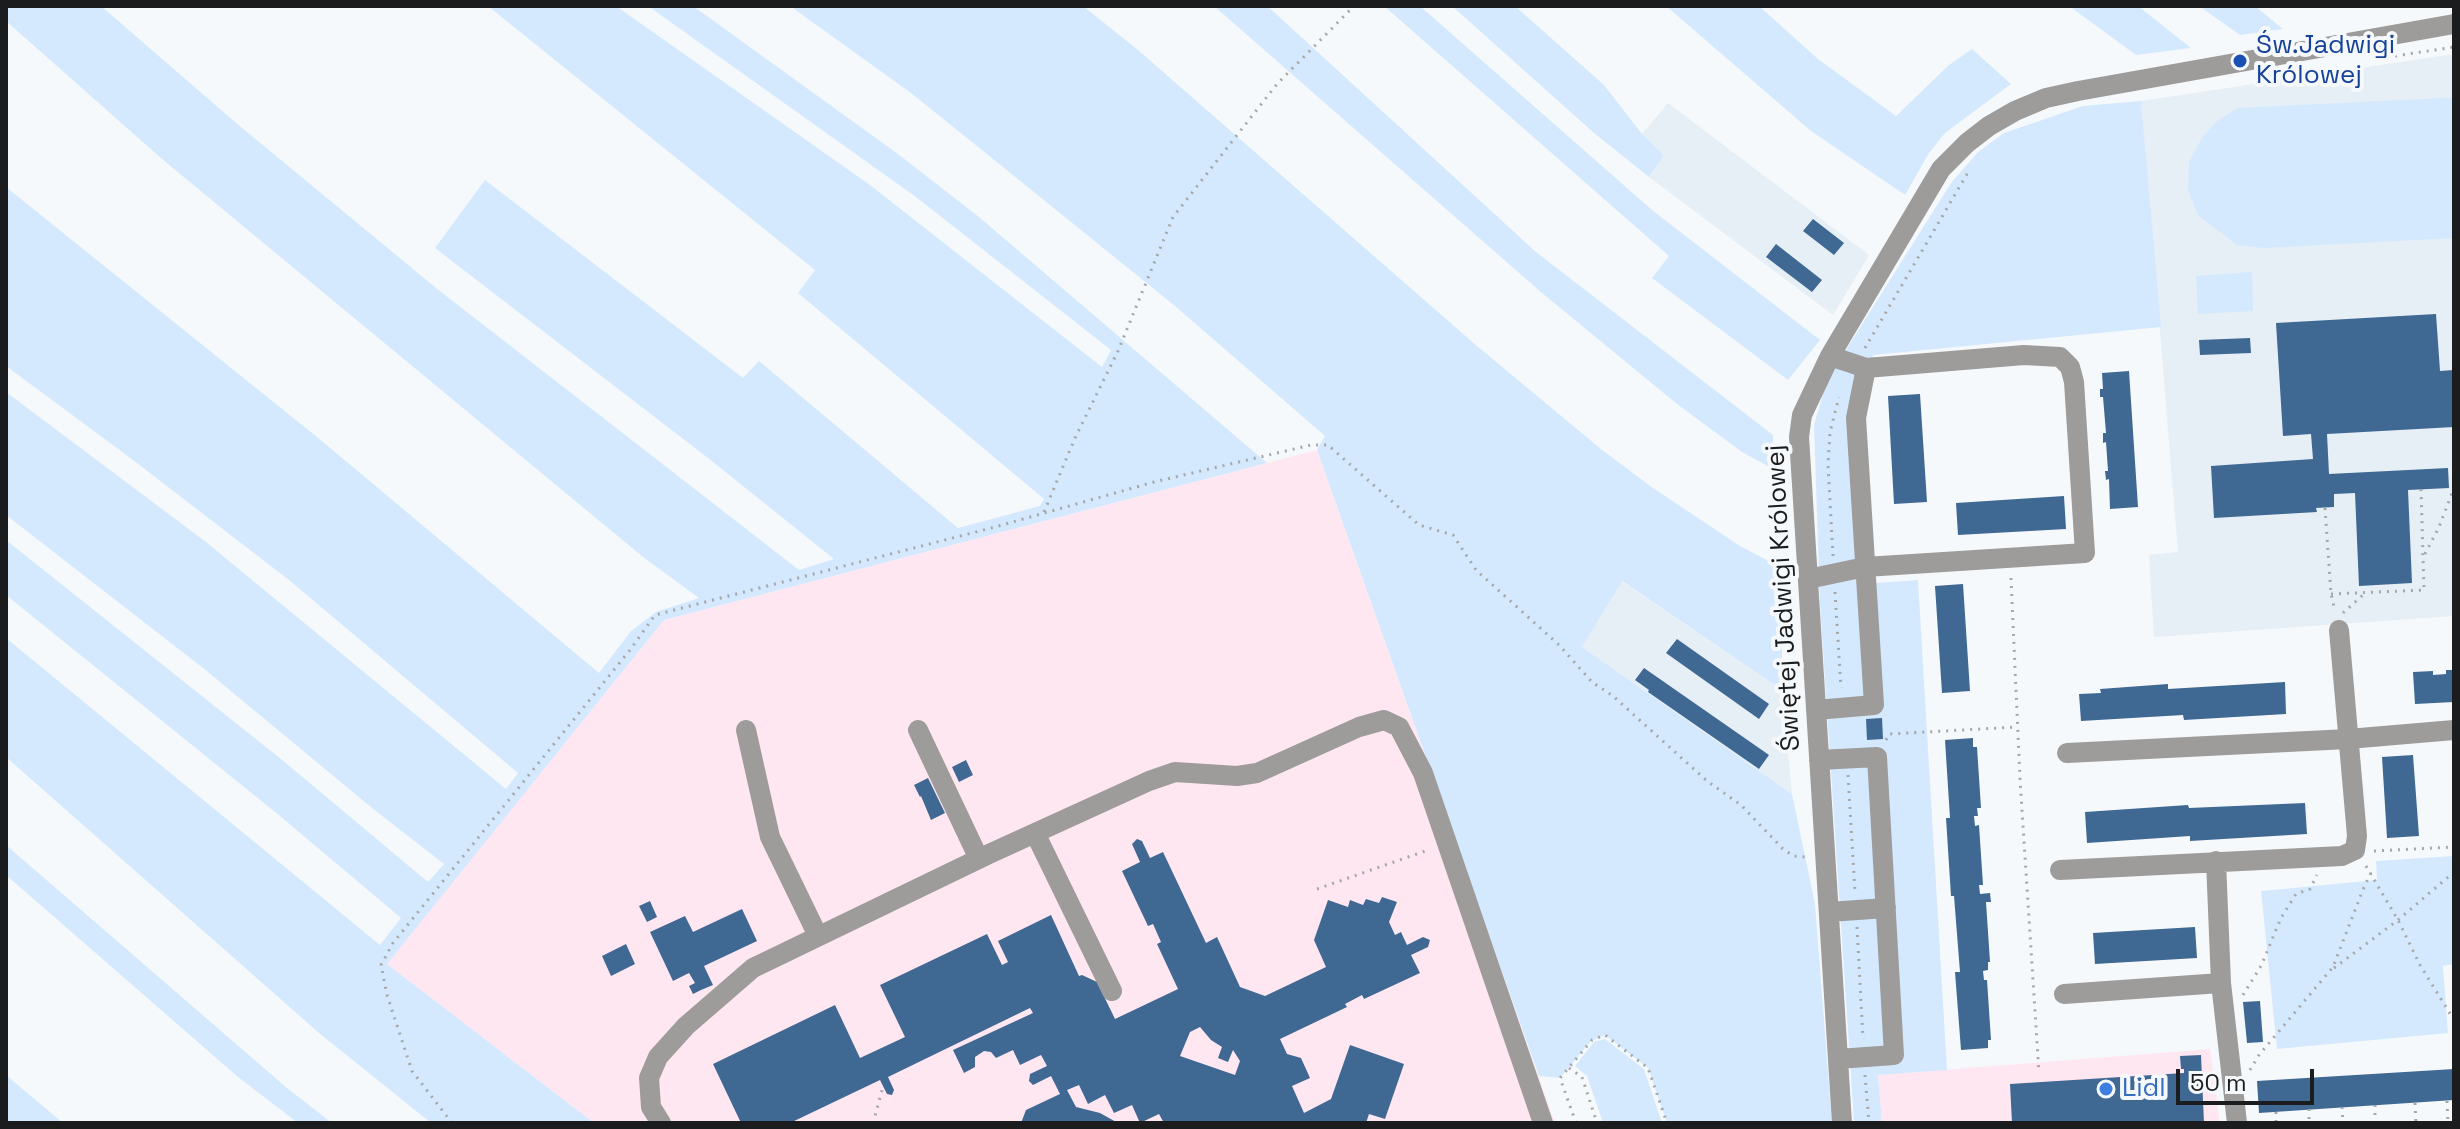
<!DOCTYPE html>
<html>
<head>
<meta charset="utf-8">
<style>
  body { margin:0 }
  #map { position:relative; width:2460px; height:1129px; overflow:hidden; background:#f6f9fb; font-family:"Space Grotesk",sans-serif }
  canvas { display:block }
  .frame { position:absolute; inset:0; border:8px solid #1b1c1d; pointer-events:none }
  .scale { position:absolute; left:2176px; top:1069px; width:138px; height:36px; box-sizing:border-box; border:4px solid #1b1c1d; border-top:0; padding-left:10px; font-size:24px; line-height:28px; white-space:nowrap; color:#1b1c1d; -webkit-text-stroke:6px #f6f9fb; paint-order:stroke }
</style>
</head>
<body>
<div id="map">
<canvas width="2460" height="1129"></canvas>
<div class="frame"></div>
<div class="scale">50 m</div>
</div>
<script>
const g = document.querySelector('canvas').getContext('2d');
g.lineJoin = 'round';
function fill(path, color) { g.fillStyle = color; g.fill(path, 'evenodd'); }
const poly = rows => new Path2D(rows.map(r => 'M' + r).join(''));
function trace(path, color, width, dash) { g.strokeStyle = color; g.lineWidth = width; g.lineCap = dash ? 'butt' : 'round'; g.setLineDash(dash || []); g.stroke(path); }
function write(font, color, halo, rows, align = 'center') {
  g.font = font + ' "Space Grotesk",sans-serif'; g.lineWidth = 8; g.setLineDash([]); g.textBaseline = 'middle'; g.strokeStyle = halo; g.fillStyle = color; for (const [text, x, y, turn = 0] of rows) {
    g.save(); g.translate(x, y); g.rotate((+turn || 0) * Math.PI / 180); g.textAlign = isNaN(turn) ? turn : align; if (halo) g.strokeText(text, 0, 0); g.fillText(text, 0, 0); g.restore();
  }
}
const commercial = poly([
  [1317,450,1555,1123,594,1123,386,964,664,620],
  [2210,1049,2220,1123,1882,1123,1878,1075]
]);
const built = poly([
  [2454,54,2454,616,2154,637,2149,555,2178,552,2141,101],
  [1668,103,1869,255,1833,315,1649,177,1664,155,1642,134],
  [1621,581,1782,690,1792,794,1582,647]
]);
const green = poly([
  [6,6,101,6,235,122,436,288,799,570,834,559,708,458,435,248,485,180,743,378,759,361,958,528,1040,506,1044,499,798,293,815,270,488,6,616,6,870,185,1102,367,1111,350,916,197,648,6,693,6,898,154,979,217,1267,463,664,620,387,964,594,1123,431,1123,319,1033,6,757,6,638,380,945,401,918,280,816,6,595,6,540,281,759,428,882,444,864,372,808,203,668,6,515,6,392,206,542,506,789,518,773,289,580,133,460,6,366,6,187,317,437,599,673,631,631,656,612,699,598,643,557,162,159,6,21],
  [790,6,1083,6,1138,50,1477,346,1601,449,1653,488,1740,546,1782,568,1782,690,1622,581,1582,647,1792,794,1815,904,1832,1123,1667,1123,1648,1068,1605,1035,1591,1041,1560,1078,1539,1076,1317,450,1325,436,1175,306,967,138,911,93],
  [1214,6,1267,6,1274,12,1536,252,1773,435,1773,469,1742,452,1677,404,1542,293],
  [1384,6,1420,6,1652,210,1820,340,1788,380,1652,278,1669,256],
  [1452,6,1515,6,1604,85,1642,134,1664,155,1649,177,1594,133],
  [1666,6,1759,6,1818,59,1896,116,1949,65,1972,49,2011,84,1945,133,1929,153,1905,195,1811,131],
  [2069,6,2138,6,2191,48,2136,55],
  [2199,6,2255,6,2283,29,2240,35],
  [2443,98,2454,98,2454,238,2264,248,2237,245,2198,215,2188,190,2189,162,2202,138,2216,122,2238,108],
  [2141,101,2161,327,1873,355,1862,420,1876,583,1918,580,1947,1070,1878,1075,1882,1123,1854,1123,1820,604,1814,425,1827,380,1951,183,1978,152,2004,133,2083,106],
  [2252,272,2253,311,2198,314,2196,276],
  [6,845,287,1088,332,1123,298,1123,238,1077,6,875],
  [2454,856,2454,964,2443,966,2448,1033,2277,1049,2261,891,2377,880,2376,861],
  [1605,1039,1644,1069,1662,1123,1603,1123,1587,1076,1575,1066,1594,1042],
  [6,1075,38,1102,63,1123,6,1123]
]);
const building = poly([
  [1813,219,1844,243,1834,255,1803,231],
  [1776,244,1822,280,1812,292,1766,257],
  [2436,314,2440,371,2454,370,2454,427,2327,434,2329,474,2448,468,2449,488,2408,490,2412,583,2359,586,2355,493,2334,494,2334,507,2316,508,2317,512,2214,518,2211,466,2313,459,2311,434,2283,436,2276,323],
  [2250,338,2251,353,2200,355,2199,340],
  [2129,371,2138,507,2110,509,2109,479,2106,480,2105,471,2108,471,2106,442,2103,443,2103,433,2106,433,2103,397,2100,397,2100,389,2103,389,2102,373],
  [1920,394,1927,502,1894,504,1888,396],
  [2064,496,2066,529,1958,535,1956,503],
  [1963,584,1970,691,1942,693,1935,586],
  [1677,639,1769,704,1759,719,1666,653],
  [1644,668,1769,755,1759,769,1648,692,1649,690,1635,680],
  [2446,670,2454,670,2454,702,2415,704,2413,672,2433,671,2433,675,2446,674],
  [2285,682,2286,714,2184,720,2183,715,2081,721,2079,694,2101,693,2100,689,2168,684,2168,689],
  [1882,718,1883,739,1867,740,1866,719],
  [1973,738,1973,747,1977,747,1981,808,1977,808,1978,816,1974,816,1975,826,1979,825,1983,885,1979,885,1980,894,1990,893,1991,902,1986,902,1990,962,1988,962,1988,970,1983,971,1984,980,1987,980,1991,1040,1988,1040,1988,1048,1961,1050,1955,972,1960,972,1954,896,1951,896,1946,818,1950,818,1945,740],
  [2413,755,2419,836,2387,838,2382,757],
  [966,760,973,775,959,782,952,767],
  [928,778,945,813,931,820,921,796,920,797,914,785],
  [2305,803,2307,834,2190,841,2190,836,2087,843,2085,812,2188,805,2189,808],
  [1137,839,1142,841,1150,858,1163,852,1206,943,1217,937,1240,987,1265,996,1326,967,1314,940,1328,900,1348,907,1350,900,1363,905,1366,899,1379,903,1382,897,1397,902,1389,922,1395,935,1401,932,1407,945,1423,937,1430,940,1428,947,1411,955,1420,973,1364,999,1362,995,1345,1004,1347,1007,1280,1039,1287,1054,1301,1058,1310,1078,1292,1086,1304,1113,1331,1099,1350,1045,1404,1064,1385,1119,1369,1114,1366,1123,1164,1123,1159,1114,1140,1123,1132,1105,1114,1113,1105,1095,1088,1104,1079,1085,1067,1090,1076,1107,1100,1113,1118,1123,1021,1123,1026,1110,1060,1094,1051,1076,1033,1085,1029,1081,1030,1074,1047,1066,1041,1055,1020,1065,1013,1050,996,1058,991,1052,984,1051,975,1057,975,1067,964,1073,953,1050,1033,1013,1030,1008,888,1077,894,1090,892,1095,887,1094,880,1080,790,1123,741,1123,713,1064,835,1005,860,1058,905,1037,880,985,987,934,1002,965,1008,962,998,941,1051,915,1079,976,1082,975,1097,982,1115,1019,1178,989,1157,944,1161,942,1153,924,1148,926,1122,871,1140,862,1132,844],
  [1200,1027,1211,1040,1222,1047,1218,1058,1228,1062,1233,1050,1240,1061,1235,1075,1180,1056,1190,1032],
  [650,901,657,917,647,922,639,906],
  [742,909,757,941,704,966,713,985,701,990,693,994,689,986,695,983,689,973,673,981,650,932,685,916,693,932],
  [2195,927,2197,958,2095,964,2093,933],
  [626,944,635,964,611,976,602,956],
  [2260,1001,2263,1042,2247,1043,2243,1002],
  [2201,1055,2204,1123,2012,1123,2010,1084,2184,1073,2184,1069,2181,1069,2180,1056],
  [2454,1069,2454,1100,2259,1113,2257,1081]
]);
const path = poly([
  [2395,56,2454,47],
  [1865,348,1970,169],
  [2325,508,2331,594,2335,611],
  [1044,512,1075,438,1118,351,1173,217,1277,84,1354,6],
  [2425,554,2439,527,2454,488],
  [1833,556,1828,465,1830,432,1839,397],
  [2011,578,2020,779,2039,1073],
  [1835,592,1841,688],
  [2331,594,2424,590,2421,489],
  [2343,613,2364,594],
  [1886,740,1889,734,2018,727],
  [1848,775,1855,892],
  [2374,851,2454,847],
  [2366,866,2398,920,2420,965,2454,1020],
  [1317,889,1428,850],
  [1857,927,1863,1039],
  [2334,968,2398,920,2454,872],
  [2243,995,2261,966,2281,918,2296,894,2310,889,2317,875],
  [1569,1068,1582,1077,1597,1123],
  [2250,1070,2259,1055,2333,967,2364,887,2371,873],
  [1865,1075,1869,1123],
  [2447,1101,2448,1123],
  [2415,1103,2416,1123],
  [2375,1105,2375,1123],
  [2342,1107,2343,1123],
  [2309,1109,2309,1123],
  [2276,1112,2276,1123],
  [452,1123,412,1071,387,995,381,965,393,943,630,650,655,615,995,527,1154,482,1311,445,1328,445,1419,525,1453,535,1476,570,1559,645,1592,682,1613,696,1707,781,1741,805,1782,848,1793,856,1806,857],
  [873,1123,883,1087],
  [1576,1123,1560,1078,1592,1040,1605,1035,1648,1068,1667,1123]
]);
const minor = poly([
  [1808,579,1865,567,2085,553,2074,382,2070,367,2060,357,2024,355,1866,368,1830,356],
  [1816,710,1874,705,1856,418,1866,368],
  [746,730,770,837,818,936],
  [918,730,979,859],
  [2067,753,2348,739,2454,730],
  [1819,760,1877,757,1894,1055,1838,1059],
  [1035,833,1112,991],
  [2216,861,2221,983,2237,1123],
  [2060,870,2342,856,2355,850,2357,836,2339,630],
  [1829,912,1886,908],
  [2064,994,2221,983],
  [661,1123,651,1107,649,1078,658,1057,686,1026,753,968,989,854,1149,781,1175,772,1237,776,1257,773,1359,727,1384,720,1399,727,1423,773,1543,1123],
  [1842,1123,1799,437,1802,415,1830,356,1941,169,1967,143,1989,126,2015,111,2046,98,2078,91,2454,24]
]);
const markers = [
  [2240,61,8,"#1a4fb4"],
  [2106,1089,8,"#3f7fe0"]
];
const transitNames = [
  ["Św.Jadwigi",2256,46],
  ["Królowej",2256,76]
];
const streetNames = [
  ["Świętej Jadwigi Królowej",1784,598,-93]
];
const shopNames = [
  ["Lidl",2122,1089]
];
fill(commercial, '#ffe7f2');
fill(built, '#e6eef6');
fill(green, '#d4e9fe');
fill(building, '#3f6893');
trace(path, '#a5a7a9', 3, [2, 6]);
trace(minor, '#9d9c9b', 20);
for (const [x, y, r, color] of markers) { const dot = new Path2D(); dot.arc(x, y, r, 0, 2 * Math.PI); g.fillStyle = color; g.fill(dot); trace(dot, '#f6f9fb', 3); }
write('26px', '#164399', '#f6f9fb', transitNames, 'left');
write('26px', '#1b1c1d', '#f6f9fb', streetNames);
write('26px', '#366cbe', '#f6f9fb', shopNames, 'left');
</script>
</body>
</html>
